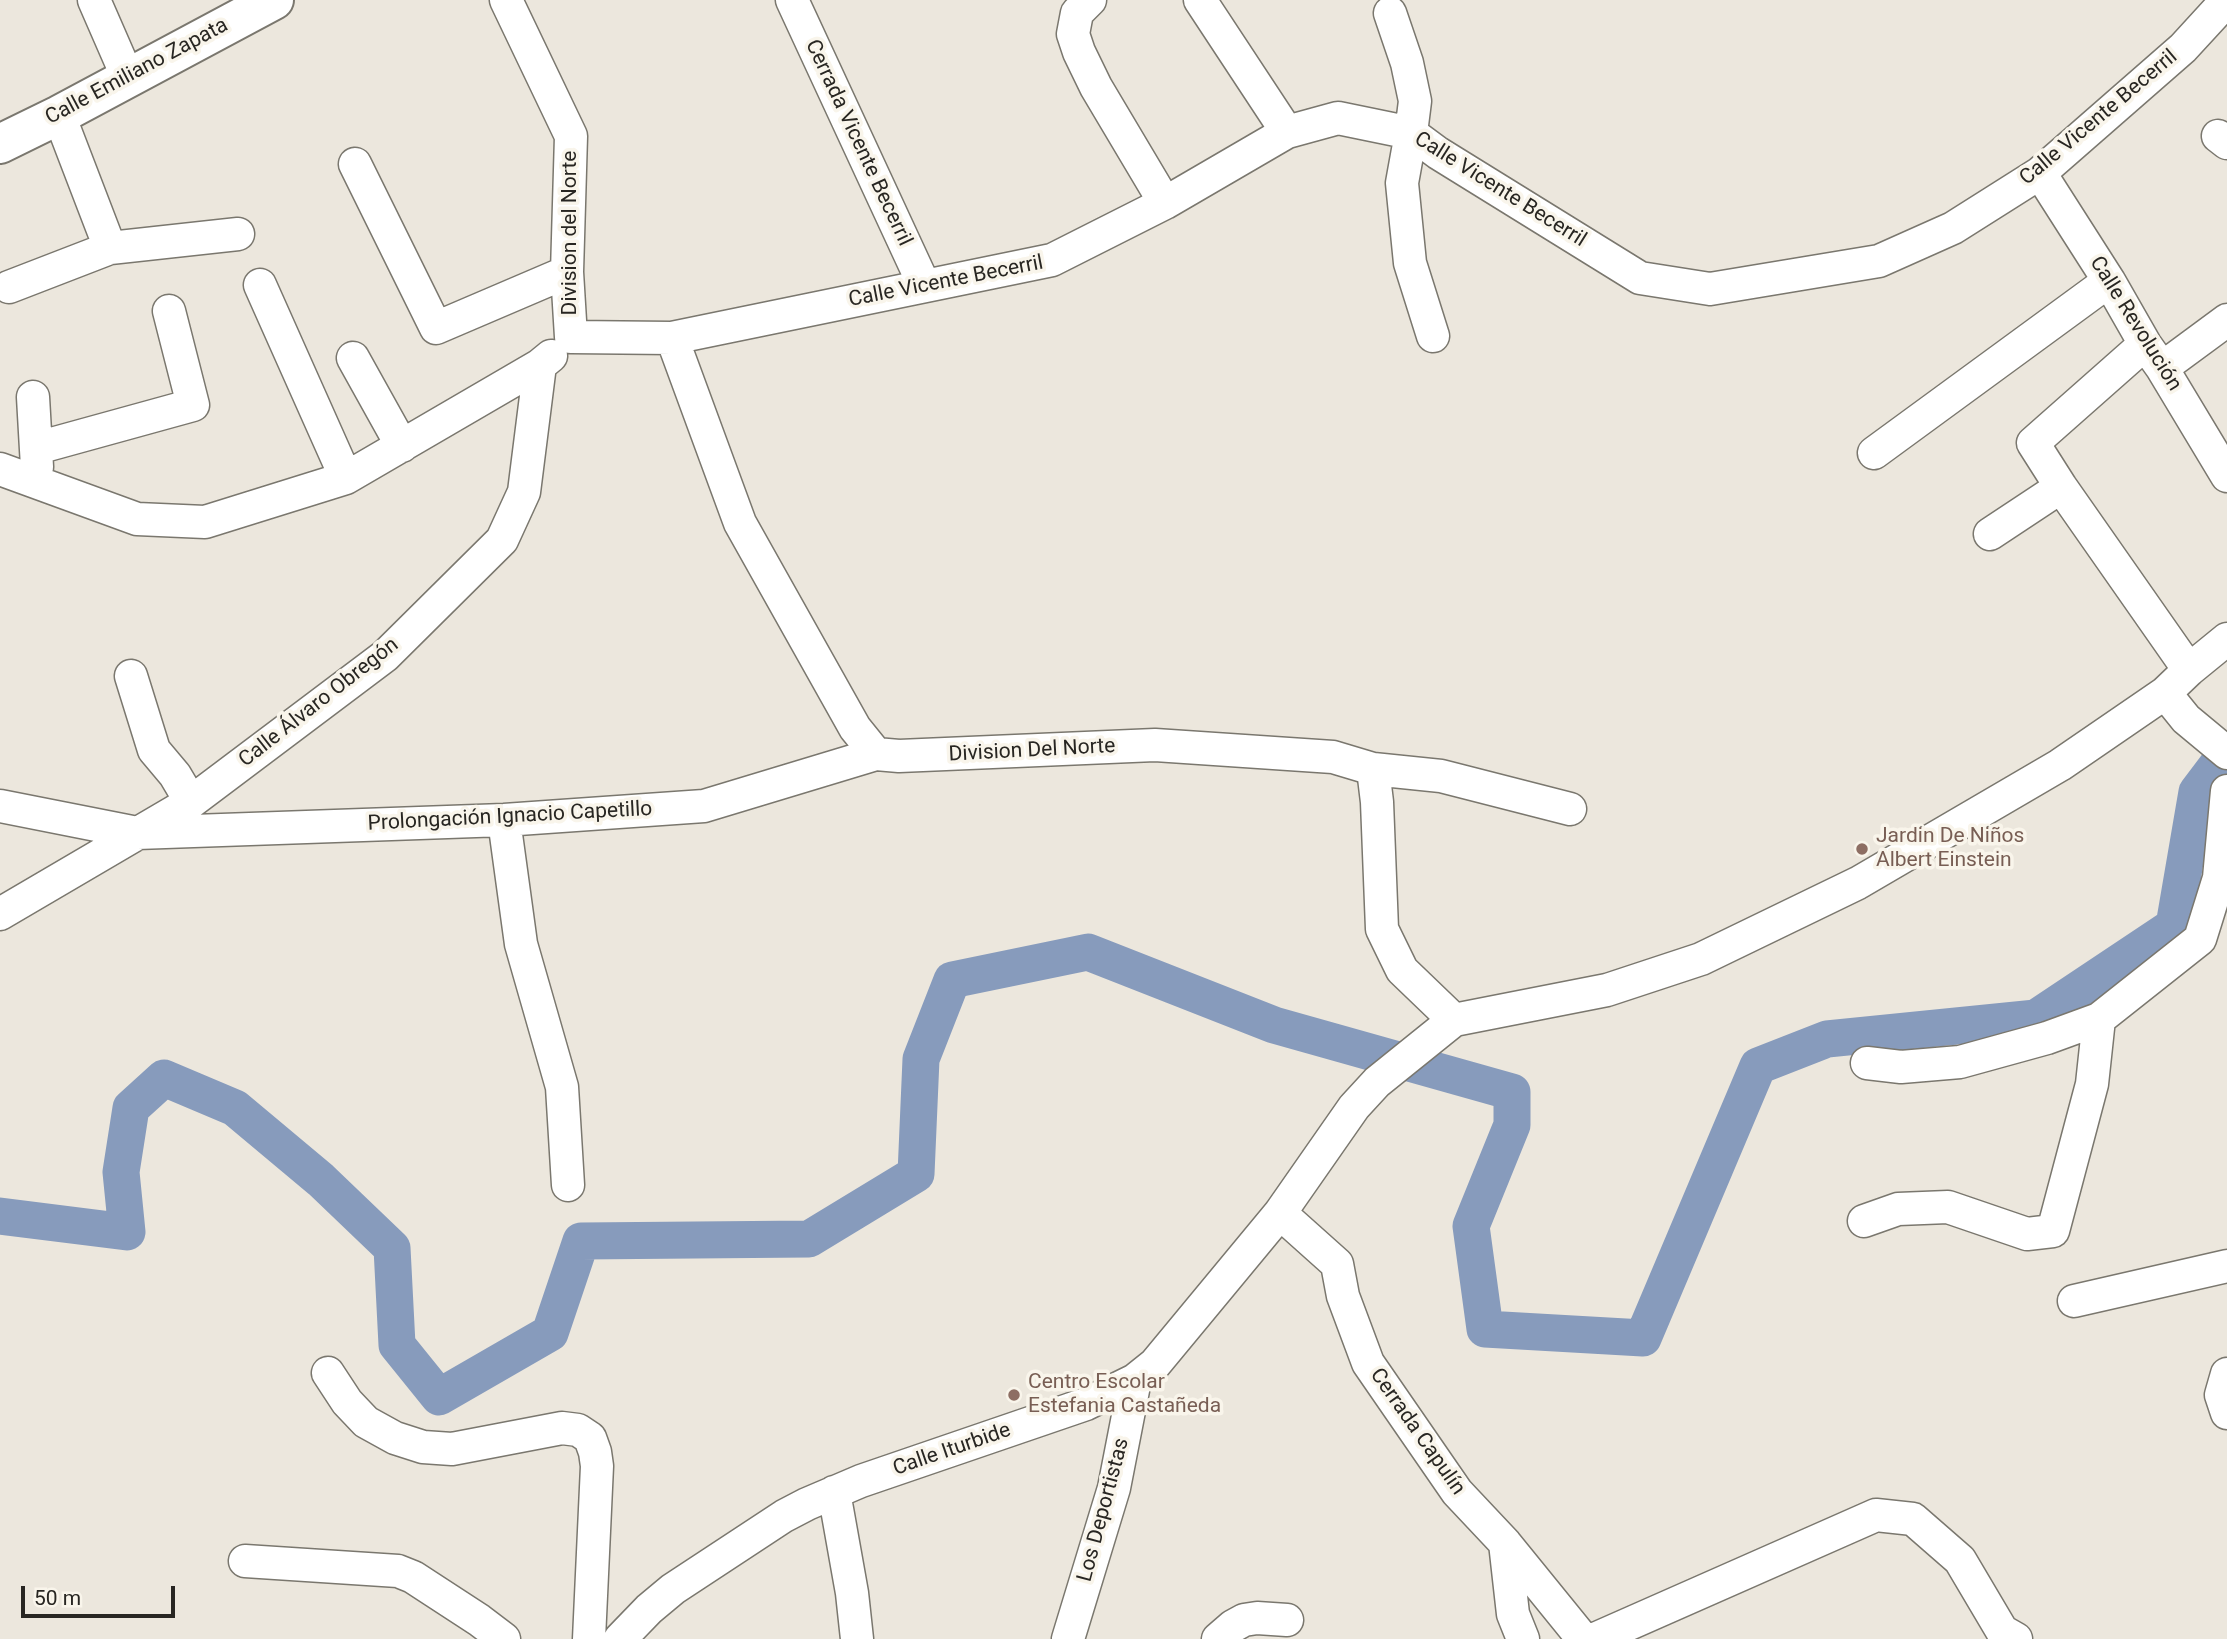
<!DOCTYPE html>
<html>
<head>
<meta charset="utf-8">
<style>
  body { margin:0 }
  #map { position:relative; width:2227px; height:1639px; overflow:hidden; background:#ece7dd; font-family:Roboto,sans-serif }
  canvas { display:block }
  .scale { position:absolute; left:21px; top:1586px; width:154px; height:32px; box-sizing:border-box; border:4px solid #282622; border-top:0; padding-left:9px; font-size:21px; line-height:24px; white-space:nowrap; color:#282622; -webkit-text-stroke:5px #f9f5eb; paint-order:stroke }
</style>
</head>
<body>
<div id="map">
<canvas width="2227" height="1639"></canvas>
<div class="scale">50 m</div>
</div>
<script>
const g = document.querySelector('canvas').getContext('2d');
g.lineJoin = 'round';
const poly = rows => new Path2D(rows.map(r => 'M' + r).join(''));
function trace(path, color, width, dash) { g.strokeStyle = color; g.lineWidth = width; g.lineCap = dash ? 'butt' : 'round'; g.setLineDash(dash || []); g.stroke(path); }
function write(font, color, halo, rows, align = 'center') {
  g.font = font + ' Roboto,sans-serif'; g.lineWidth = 7; g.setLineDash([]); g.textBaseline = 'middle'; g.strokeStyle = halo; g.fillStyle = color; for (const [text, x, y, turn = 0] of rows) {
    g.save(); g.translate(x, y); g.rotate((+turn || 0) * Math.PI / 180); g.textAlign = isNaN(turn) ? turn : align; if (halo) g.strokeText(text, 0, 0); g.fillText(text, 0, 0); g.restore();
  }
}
const river = poly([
  [0,1216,127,1232,121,1172,131,1108,164,1078,235,1108,321,1180,392,1248,397,1345,439,1397,550,1333,581,1241,809,1239,916,1174,921,1059,952,980,1088,952,1274,1025,1512,1092,1512,1125,1471,1226,1485,1329,1643,1338,1758,1066,1827,1039,2036,1018,2174,926,2197,792,2225,755]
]);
const minor = poly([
  [94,0,128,78],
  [506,0,571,136,567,272,571,337],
  [792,0,924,285],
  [1090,0,1077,13,1073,34,1079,52,1096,87,1165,203],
  [1200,0,1287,132],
  [1390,13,1407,63,1415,101,1411,133,1402,183,1410,263,1433,336],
  [59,115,110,248],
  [2218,136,2227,143],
  [355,164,436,328,567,272],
  [2040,173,2109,281,2145,344,2162,368,2227,476],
  [260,285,346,478],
  [9,287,110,248,238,234],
  [571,337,672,338,1052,260,1165,203,1287,132,1338,118,1411,133,1438,153,1640,278,1710,289,1879,261,1953,228,2040,173,2183,48,2227,0],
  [672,338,740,523,855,728,876,754],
  [2145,344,2033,443,2061,487,2189,670],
  [353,358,402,446],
  [2162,368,2227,320],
  [33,397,37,467],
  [37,448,193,405,169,311],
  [1874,453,2109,281],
  [0,469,137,519,205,522,346,478,540,365,551,356],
  [1990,534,2061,487],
  [131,676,154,750,175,775,191,802],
  [2165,693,2186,719,2227,753],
  [1373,769,1377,802,1382,929,1402,970,1454,1020],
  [0,806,137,833,504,820,704,806,876,754,899,756,1155,745,1333,757,1373,769,1441,776,1570,809],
  [504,820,521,944,562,1087,568,1185],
  [0,914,191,802,385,656,502,540,524,492,540,365],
  [1454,1020,1607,990,1701,959,1858,883,2060,765,2165,693,2189,670,2227,639],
  [1867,1063,1901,1067,1960,1062,2047,1038,2099,1019,2200,939,2219,878,2227,791],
  [1280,1213,1337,1264,1343,1296,1368,1363,1457,1492,1505,1543,1583,1639],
  [1864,1221,1898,1209,1948,1207,2027,1234,2053,1231,2092,1084,2099,1019],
  [2074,1301,2227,1266],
  [328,1373,347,1402,366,1422,395,1438,423,1447,452,1449,562,1428,578,1430,590,1438,595,1452,597,1466,589,1639],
  [2227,1374,2221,1395,2227,1413],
  [834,1492,852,1593,857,1639],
  [1505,1543,1513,1614,1523,1639],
  [245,1561,398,1571,413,1577,479,1620,504,1639],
  [620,1639,649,1609,673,1589,784,1516,807,1504,861,1481,1086,1404,1135,1380,1155,1364,1280,1213,1354,1107,1377,1082,1454,1020],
  [1068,1639,1114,1488,1135,1380],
  [1218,1639,1233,1626,1244,1620,1257,1618,1287,1620],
  [1595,1639,1876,1515,1913,1519,1960,1560,2002,1631,2016,1639]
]);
const major = poly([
  [0,144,59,115,274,0]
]);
const markers = [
  [1862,849,7,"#8d6e63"],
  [1014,1395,7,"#8d6e63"]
];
const streetNames = [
  ["Calle Emiliano Zapata",137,72,-28],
  ["Calle Vicente Becerril",2099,118,-40],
  ["Cerrada Vicente Becerril",858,143,65],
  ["Calle Vicente Becerril",1500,190,32],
  ["Division del Norte",571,233,-90],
  ["Calle Vicente Becerril",946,282,-11],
  ["Calle Revolución",2135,324,58],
  ["Calle Álvaro Obregón",319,703,-38],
  ["Division Del Norte",1032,751,-3],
  ["Prolongación Ignacio Capetillo",510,817,-3],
  ["Cerrada Capulín",1417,1432,55],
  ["Calle Iturbide",952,1450,-19],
  ["Los Deportistas",1104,1510,-75]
];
const educationNames = [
  ["Jardin De Niños",1876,837],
  ["Albert Einstein",1876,861],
  ["Centro Escolar",1028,1383],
  ["Estefania Castañeda",1028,1407]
];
trace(river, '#879bbc', 37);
trace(minor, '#7a776e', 35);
trace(major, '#7a776e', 42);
trace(minor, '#fff', 32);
trace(major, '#fff', 38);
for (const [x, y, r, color] of markers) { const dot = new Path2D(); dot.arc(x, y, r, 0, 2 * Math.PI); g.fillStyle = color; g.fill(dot); trace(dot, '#f9f5eb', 2.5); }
write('21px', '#282622', '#f9f5eb', streetNames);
write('21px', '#785e54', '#f9f5eb', educationNames, 'left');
</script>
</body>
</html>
